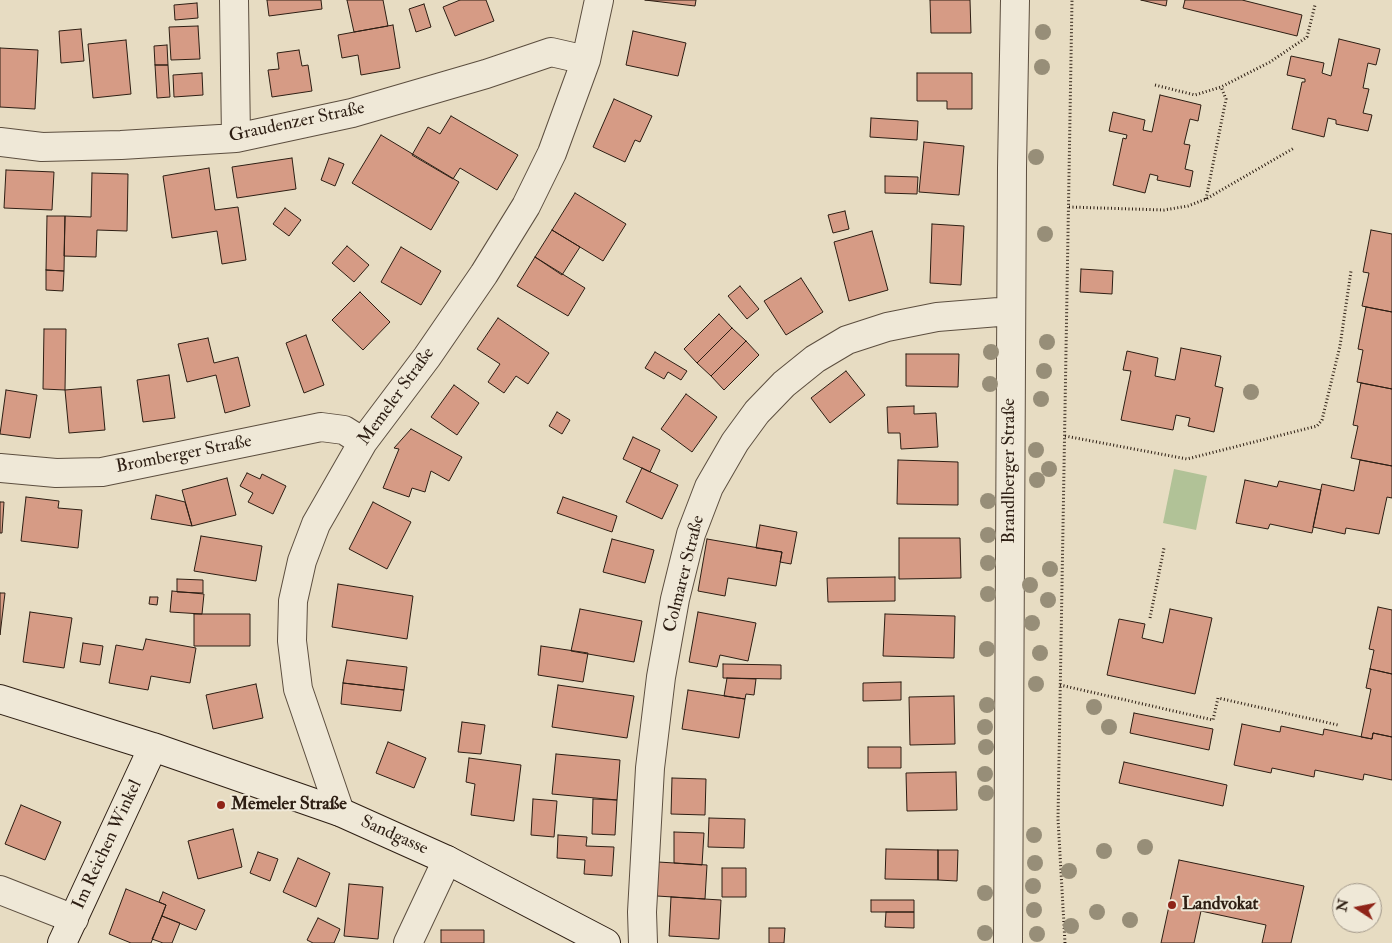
<!DOCTYPE html>
<html>
<head>
<meta charset="utf-8">
<style>
  body { margin:0 }
  #map { position:relative; width:1392px; height:943px; overflow:hidden; background:#e7dcc2; font-family:"IM FELL Double Pica",serif }
  canvas { display:block }
  .north { position:absolute; left:1332px; top:883px; width:50px; height:50px; box-sizing:border-box; background:#efe8d7; border:1px solid #a19789; border-radius:50%; rotate:281deg; font-size:14px; font-weight:700; line-height:20px; text-align:center; color:#2d1e13 }
  .north::after { content:''; display:block; margin:auto; width:18px; height:22px; background:#8f2418; clip-path:polygon(50% 0,100% 100%,50% 72%,0 100%) }
</style>
</head>
<body>
<div id="map">
<canvas width="1392" height="943"></canvas>
<div class="north">N</div>
</div>
<script>
const g = document.querySelector('canvas').getContext('2d');
g.lineJoin = 'round';
function fill(path, color) { g.fillStyle = color; g.fill(path, 'evenodd'); }
const poly = rows => new Path2D(rows.map(r => 'M' + r).join(''));
function trace(path, color, width, dash) { g.strokeStyle = color; g.lineWidth = width; g.lineCap = dash ? 'butt' : 'round'; g.setLineDash(dash || []); g.stroke(path); }
function write(font, color, halo, rows, align = 'center') {
  g.font = font + ' "IM FELL Double Pica",serif'; g.lineWidth = 4; g.setLineDash([]); g.textBaseline = 'middle'; g.strokeStyle = halo; g.fillStyle = color; for (const [text, x, y, turn = 0] of rows) {
    g.save(); g.translate(x, y); g.rotate((+turn || 0) * Math.PI / 180); g.textAlign = isNaN(turn) ? turn : align; if (halo) g.strokeText(text, 0, 0); g.fillText(text, 0, 0); g.restore();
  }
}
const green = poly([
  [1174,469,1207,476,1196,530,1163,523]
]);
const building = poly([
  [267,0,321,0,322,9,269,16,267,0],
  [347,0,383,0,388,26,354,32,347,0],
  [460,0,486,0,494,21,455,36,443,7,460,0],
  [645,0,696,0,695,6,645,0],
  [930,0,970,0,971,33,931,33,930,0],
  [1141,0,1167,0,1166,6,1141,0],
  [1185,0,1242,0,1302,15,1297,36,1183,8,1185,0],
  [197,3,198,18,175,20,174,5,197,3],
  [424,4,431,27,416,32,409,9,424,4],
  [393,25,400,68,361,75,358,55,342,58,338,35,393,25],
  [198,26,200,59,171,60,169,27,198,26],
  [81,29,84,61,61,63,59,31,81,29],
  [633,31,686,43,678,76,626,65,633,31],
  [1339,39,1380,49,1376,65,1368,63,1363,88,1369,89,1363,113,1372,115,1368,131,1336,124,1336,120,1328,118,1324,137,1292,129,1302,82,1305,82,1305,79,1287,75,1291,56,1324,63,1322,73,1331,76,1339,39],
  [126,40,131,94,93,98,88,44,126,40],
  [167,45,168,65,155,65,154,46,167,45],
  [0,48,38,50,35,109,0,107,0,48],
  [299,50,302,66,308,65,312,91,272,97,268,70,279,69,277,53,299,50],
  [155,65,168,65,170,97,157,98,155,65],
  [202,73,203,95,174,97,173,75,202,73],
  [917,73,972,73,972,109,947,109,947,101,917,101,917,73],
  [1160,95,1201,105,1198,121,1190,119,1184,144,1190,145,1185,169,1193,171,1190,187,1157,180,1158,176,1150,174,1145,193,1113,185,1123,138,1126,139,1127,135,1109,131,1113,112,1145,120,1143,130,1152,132,1160,95],
  [614,99,652,116,640,142,635,140,625,162,593,147,614,99],
  [451,116,518,155,497,190,460,168,453,179,412,155,428,127,440,134,451,116],
  [871,118,918,121,917,140,870,137,871,118],
  [381,135,459,182,431,230,352,183,381,135],
  [924,142,964,146,959,195,919,192,924,142],
  [292,158,296,189,237,198,232,167,292,158],
  [329,158,344,164,335,186,321,180,329,158],
  [209,168,215,210,238,207,246,260,222,264,217,231,172,238,163,176,209,168],
  [6,170,54,172,52,210,4,208,6,170],
  [92,173,128,174,127,231,97,230,96,257,64,256,65,216,91,217,92,173],
  [885,176,918,177,917,194,885,193,885,176],
  [575,193,626,224,603,261,552,230,575,193],
  [285,208,301,220,289,236,273,224,285,208],
  [845,211,849,229,833,233,828,215,845,211],
  [47,216,65,216,64,271,46,270,47,216],
  [932,224,964,226,961,285,930,283,932,224],
  [552,230,580,247,562,275,535,257,552,230],
  [1371,230,1392,234,1392,312,1362,306,1369,273,1363,272,1371,230],
  [872,231,888,290,849,301,834,242,872,231],
  [347,246,369,265,354,282,332,263,347,246],
  [401,247,441,271,421,305,381,282,401,247],
  [535,257,585,288,568,316,517,286,535,257],
  [1081,269,1113,271,1112,294,1080,292,1081,269],
  [46,270,64,271,63,291,46,290,46,270],
  [801,278,823,312,786,335,764,301,801,278],
  [740,286,759,309,747,319,728,296,740,286],
  [360,292,390,322,363,350,332,320,360,292],
  [1366,307,1392,312,1392,389,1357,382,1363,350,1358,349,1366,307],
  [719,314,732,328,697,363,684,349,719,314],
  [498,318,549,353,528,384,516,376,504,393,488,382,500,364,477,349,498,318],
  [732,328,746,341,711,376,697,363,732,328],
  [44,329,66,329,65,390,43,389,44,329],
  [306,335,324,385,304,393,286,343,306,335],
  [208,338,214,363,238,357,250,406,225,413,216,375,187,382,178,344,208,338],
  [746,341,759,355,724,390,711,376,746,341],
  [1181,348,1221,356,1215,386,1223,388,1214,432,1188,426,1190,418,1176,415,1173,430,1121,420,1131,371,1123,370,1127,351,1158,358,1155,376,1175,380,1181,348],
  [655,352,687,371,681,380,668,372,664,379,645,368,655,352],
  [906,354,959,354,958,387,906,386,906,354],
  [846,371,865,395,830,423,811,398,846,371],
  [169,375,175,418,143,422,137,380,169,375],
  [1361,383,1392,389,1392,466,1351,458,1358,426,1353,425,1361,383],
  [454,385,479,403,457,435,431,417,454,385],
  [101,387,105,430,69,433,65,390,101,387],
  [6,390,37,395,30,438,0,434,6,390],
  [686,394,717,417,692,452,661,429,686,394],
  [914,406,914,414,936,413,938,447,901,449,900,433,888,433,887,407,914,406],
  [557,412,570,420,562,434,549,426,557,412],
  [411,429,462,457,449,481,431,471,425,492,412,488,409,497,383,488,399,449,394,448,411,429],
  [633,437,660,450,650,472,623,459,633,437],
  [898,460,958,462,958,505,897,504,898,460],
  [1360,460,1392,466,1392,498,1387,497,1379,534,1346,528,1345,534,1313,527,1322,484,1354,491,1360,460],
  [642,468,678,485,662,519,626,502,642,468],
  [247,473,260,479,262,474,286,486,273,514,248,502,253,493,240,486,247,473],
  [227,478,236,515,192,526,182,490,227,478],
  [1245,480,1277,487,1279,481,1321,490,1312,533,1270,524,1268,529,1236,523,1245,480],
  [156,495,185,502,192,526,151,519,156,495],
  [26,497,59,501,58,508,82,510,78,548,21,541,26,497],
  [563,497,617,516,612,532,557,513,563,497],
  [0,502,4,502,2,533,0,533,0,502],
  [373,502,411,522,387,569,349,549,373,502],
  [760,525,797,532,791,564,780,562,782,552,756,548,760,525],
  [201,536,262,546,256,581,194,571,201,536],
  [899,538,960,538,961,578,899,579,899,538],
  [612,539,654,550,645,583,603,572,612,539],
  [707,539,782,552,776,586,728,578,725,596,698,591,707,539],
  [895,577,895,601,828,602,827,578,895,577],
  [177,579,203,580,203,593,177,592,177,579],
  [338,584,413,596,407,639,332,627,338,584],
  [172,591,204,594,202,614,170,612,172,591],
  [0,593,5,593,0,635,0,593],
  [150,597,158,597,157,605,149,604,150,597],
  [1378,607,1392,610,1392,674,1370,669,1374,650,1369,649,1378,607],
  [580,609,642,621,634,662,571,651,580,609],
  [1170,609,1212,618,1195,694,1107,675,1119,619,1145,624,1142,638,1163,643,1170,609],
  [30,612,72,618,64,668,23,662,30,612],
  [698,612,756,623,748,661,720,655,717,667,689,662,698,612],
  [194,614,250,614,250,646,194,646,194,614],
  [885,614,955,616,954,658,883,656,885,614],
  [146,639,196,648,190,683,151,676,148,690,109,683,116,645,143,650,146,639],
  [83,643,103,646,100,665,80,662,83,643],
  [541,646,588,653,583,682,538,675,541,646],
  [347,660,407,667,404,690,343,683,347,660],
  [723,664,781,665,781,679,723,678,723,664],
  [1370,669,1392,674,1392,737,1373,733,1372,739,1361,737,1371,689,1366,688,1370,669],
  [727,678,756,679,754,695,746,694,745,699,724,696,727,678],
  [901,682,901,700,863,701,863,683,901,682],
  [343,683,404,690,401,711,341,704,343,683],
  [256,684,263,718,213,729,206,695,256,684],
  [558,685,634,696,627,738,552,727,558,685],
  [688,690,745,699,739,738,682,729,688,690],
  [954,696,955,744,910,745,909,697,954,696],
  [1134,713,1213,729,1209,750,1130,733,1134,713],
  [462,722,485,725,481,754,458,752,462,722],
  [1242,724,1280,732,1281,726,1323,735,1324,729,1372,739,1373,733,1392,737,1392,780,1364,774,1363,780,1315,770,1314,777,1272,768,1271,773,1234,765,1242,724],
  [388,742,426,758,414,788,376,773,388,742],
  [868,747,901,747,901,768,868,768,868,747],
  [556,754,620,760,617,800,552,794,556,754],
  [469,758,521,765,514,821,471,815,475,784,466,782,469,758],
  [1124,762,1227,785,1223,806,1119,783,1124,762],
  [956,772,957,810,907,811,906,773,956,772],
  [672,778,706,779,705,815,671,814,672,778],
  [533,799,557,801,554,837,531,835,533,799],
  [593,799,617,800,615,835,592,834,593,799],
  [21,805,61,822,45,860,5,844,21,805],
  [709,818,745,819,744,848,708,847,709,818],
  [233,829,242,867,198,879,188,841,233,829],
  [674,832,704,833,702,865,674,863,674,832],
  [558,835,587,837,586,846,614,847,612,876,584,874,585,860,557,858,558,835],
  [886,849,938,850,938,880,885,879,886,849],
  [938,850,958,850,957,881,938,880,938,850],
  [258,852,278,859,270,881,250,873,258,852],
  [298,858,330,873,316,907,283,892,298,858],
  [1179,860,1304,886,1291,943,1262,943,1266,925,1201,911,1194,943,1161,943,1179,860],
  [658,862,707,865,705,899,657,896,658,862],
  [722,868,746,868,746,897,722,897,722,868],
  [349,884,383,887,378,939,344,936,349,884],
  [126,889,166,905,151,943,131,943,109,934,126,889],
  [163,892,205,910,196,930,162,916,166,905,159,902,163,892],
  [671,897,721,900,719,939,669,936,671,897],
  [871,900,914,900,914,912,871,912,871,900],
  [886,912,914,912,914,928,885,927,886,912],
  [162,916,180,923,172,943,163,943,152,939,162,916],
  [318,918,340,929,334,943,313,943,307,940,318,918],
  [769,928,785,928,784,943,769,943,769,928],
  [441,930,484,930,484,943,441,943,441,930]
]);
const path = poly([
  [1155,85,1195,95,1221,87,1270,62,1307,37,1315,5],
  [1206,199,1226,99,1221,87],
  [1069,207,1164,210,1188,206,1206,199,1294,148],
  [1065,436,1187,459,1317,426,1322,420,1340,346,1351,271],
  [1150,618,1164,548],
  [1060,685,1213,720,1218,698,1338,725],
  [1065,943,1058,819,1072,0]
]);
const street = poly([
  [234,0,236,138],
  [0,142,42,147,121,145,236,138,352,113,486,74,551,52,586,60],
  [0,468,56,473,102,472,321,427,344,430,363,442],
  [340,812,298,689,292,641,293,601,302,561,316,524,363,442,427,357,484,274,526,206,552,153,586,60,599,0],
  [0,890,74,919],
  [408,943,447,860],
  [643,943,642,912,650,768,661,677,675,599,691,534,709,487,735,442,757,412,784,384,815,359,847,340,887,327,937,317,1011,311],
  [1008,943,1012,168,1015,0]
]);
const secondary = poly([
  [0,699,153,747,340,812,447,860,606,943],
  [62,943,153,747]
]);
const trees = [
  [1043,32],
  [1042,67],
  [1036,157],
  [1045,234],
  [1047,342],
  [991,352],
  [1044,371],
  [990,384],
  [1251,392],
  [1041,399],
  [1036,450],
  [1049,469],
  [1037,480],
  [988,501],
  [988,535],
  [988,563],
  [1050,569],
  [1030,585],
  [988,594],
  [1048,600],
  [1032,623],
  [987,649],
  [1040,653],
  [1036,684],
  [987,705],
  [1094,707],
  [985,727],
  [1109,727],
  [986,747],
  [985,774],
  [986,793],
  [1034,835],
  [1145,847],
  [1104,851],
  [1035,863],
  [1069,871],
  [1033,886],
  [985,893],
  [1034,910],
  [1097,912],
  [1130,920],
  [1071,926],
  [985,933],
  [1037,934]
];
const markers = [
  [221,805,5,"#8f2418"],
  [1172,905,5,"#8f2418"]
];
const streetNames = [
  ["Graudenzer Straße",297,123,-12],
  ["Memeler Straße",397,397,-54],
  ["Bromberger Straße",184,455,-11],
  ["Brandlberger Straße",1010,471,-90],
  ["Colmarer Straße",685,574,-76],
  ["Sandgasse",394,836,24],
  ["Im Reichen Winkel",108,845,-65]
];
const poiNames = [
  ["Memeler Straße",231,805],
  ["Landvokat",1182,905]
];
fill(green, '#b1c297');
fill(building, '#d69b85');
trace(building, '#2d1e13', 1);
trace(street, '#5c4e3f', 30);
trace(secondary, '#2d1e13', 30);
trace(path, '#2d1e13', 3, [1, 2.5]);
trace(street, '#efe8d7', 28);
trace(secondary, '#efe8d7', 28);
g.fillStyle = '#978e78';
for (const [x, y] of trees) { g.beginPath(); g.arc(x, y, 8, 0, 2 * Math.PI); g.fill(); }
for (const [x, y, r, color] of markers) { const dot = new Path2D(); dot.arc(x, y, r, 0, 2 * Math.PI); g.fillStyle = color; g.fill(dot); trace(dot, '#efe8d7', 2); }
write('18px', '#2d1e13', '#efe8d7', streetNames);
write('bold 18px', '#2d1e13', '#efe8d7', poiNames, 'left');
</script>
</body>
</html>
